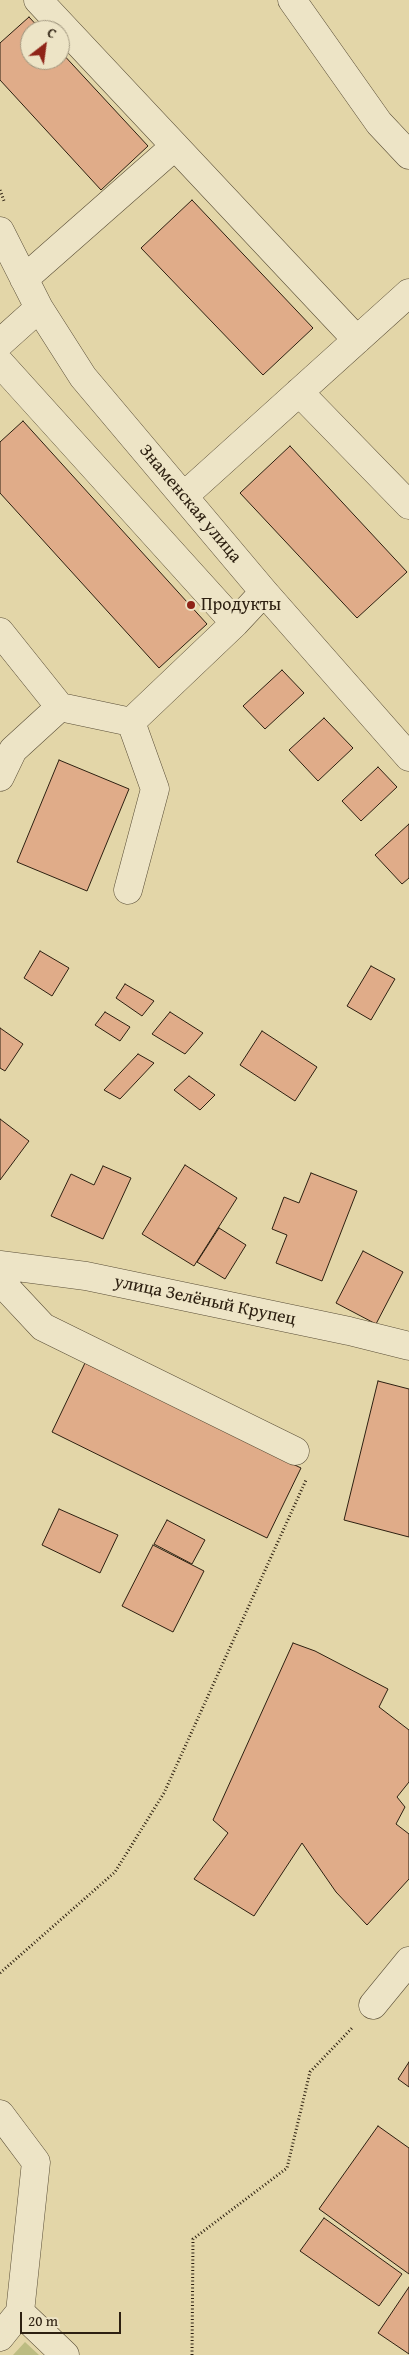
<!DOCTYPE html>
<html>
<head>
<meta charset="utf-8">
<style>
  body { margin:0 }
  #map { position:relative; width:409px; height:2355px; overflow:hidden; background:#e3d6a8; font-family:"Gentium Book Plus",serif }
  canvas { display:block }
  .north { position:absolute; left:20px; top:20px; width:50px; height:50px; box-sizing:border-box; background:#ede4c6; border:1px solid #a0967e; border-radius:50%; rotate:30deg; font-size:14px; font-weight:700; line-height:20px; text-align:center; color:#2d2011 }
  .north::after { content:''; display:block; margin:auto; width:18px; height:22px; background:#8f2418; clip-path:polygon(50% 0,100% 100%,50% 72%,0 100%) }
  .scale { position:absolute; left:20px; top:2312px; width:101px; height:22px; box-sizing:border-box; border:2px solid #2d2011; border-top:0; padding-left:6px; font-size:15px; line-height:18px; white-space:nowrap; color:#2d2011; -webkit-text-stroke:4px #ede4c6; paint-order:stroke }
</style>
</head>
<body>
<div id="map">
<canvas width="409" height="2355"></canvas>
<div class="north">С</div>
<div class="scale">20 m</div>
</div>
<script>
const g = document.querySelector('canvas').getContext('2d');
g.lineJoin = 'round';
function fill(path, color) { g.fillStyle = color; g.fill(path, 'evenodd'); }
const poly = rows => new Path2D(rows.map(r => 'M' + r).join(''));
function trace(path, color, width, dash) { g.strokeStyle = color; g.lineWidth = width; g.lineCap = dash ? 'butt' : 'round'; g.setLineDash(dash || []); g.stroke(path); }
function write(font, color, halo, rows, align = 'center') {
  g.font = font + ' "Gentium Book Plus",serif'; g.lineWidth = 4.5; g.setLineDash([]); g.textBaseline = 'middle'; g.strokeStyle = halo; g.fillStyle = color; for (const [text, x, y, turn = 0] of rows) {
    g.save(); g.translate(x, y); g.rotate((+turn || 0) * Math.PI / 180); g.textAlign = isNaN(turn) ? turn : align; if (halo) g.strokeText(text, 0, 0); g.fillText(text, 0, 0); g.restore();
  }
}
const green = poly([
  [25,2342,39,2355,13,2355]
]);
const building = poly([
  [29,17,41,30,30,30,30,60,60,60,60,51,148,146,101,190,0,80,0,43,29,17],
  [192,200,313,328,263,375,141,248,192,200],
  [23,421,207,624,159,668,0,493,0,442,23,421],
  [290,446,407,572,357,618,240,493,290,446],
  [282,670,304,693,265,729,243,706,282,670],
  [324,718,353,748,318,781,289,750,324,718],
  [59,760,129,789,87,891,17,862,59,760],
  [378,767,397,787,361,821,342,801,378,767],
  [409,824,409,878,402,884,375,855,409,824],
  [40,951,69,968,52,996,24,978,40,951],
  [371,966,395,979,371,1020,347,1006,371,966],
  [125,984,154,1001,142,1016,116,998,125,984],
  [105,1012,130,1027,120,1041,95,1025,105,1012],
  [170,1012,203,1033,185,1054,152,1034,170,1012],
  [0,1028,23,1044,5,1071,0,1068,0,1028],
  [262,1031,317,1067,295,1101,240,1065,262,1031],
  [138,1054,154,1063,120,1099,104,1090,138,1054],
  [189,1076,215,1095,200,1110,174,1090,189,1076],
  [0,1119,29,1141,0,1180,0,1119],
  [185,1165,237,1198,194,1266,142,1234,185,1165],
  [103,1166,131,1178,103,1239,51,1216,71,1174,94,1185,103,1166],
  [311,1173,357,1191,322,1281,276,1263,287,1235,272,1229,284,1197,299,1203,311,1173],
  [219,1228,246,1245,225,1279,197,1262,219,1228],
  [363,1251,403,1272,376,1324,336,1303,363,1251],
  [85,1363,301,1468,267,1538,52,1432,85,1363],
  [378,1381,409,1389,409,1537,344,1520,378,1381],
  [59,1509,118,1535,100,1573,42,1545,59,1509],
  [167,1520,205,1540,192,1564,154,1544,167,1520],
  [153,1545,204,1571,173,1632,122,1606,153,1545],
  [293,1643,315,1651,388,1689,379,1707,409,1730,409,1782,397,1797,405,1807,396,1824,409,1834,409,1879,367,1925,336,1892,302,1843,254,1916,194,1879,228,1833,213,1820,293,1643],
  [409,2062,409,2087,398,2079,409,2062],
  [378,2126,409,2148,409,2274,319,2209,378,2126],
  [324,2218,402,2274,379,2306,300,2251,324,2218],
  [409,2287,409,2354,378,2333,409,2287]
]);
const path = poly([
  [0,190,4,201],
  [0,1973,115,1872,164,1793,306,1480],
  [192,2355,193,2239,287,2168,310,2072,353,2027]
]);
const minor = poly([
  [38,0,357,340],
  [292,0,379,123,409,155],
  [0,231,39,308,83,377,264,592,409,757],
  [24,279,174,147],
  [0,343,39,308],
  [0,363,235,623],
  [299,392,409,505],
  [184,496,409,293],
  [0,632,60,707,131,722,235,623,264,592],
  [0,777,13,750,60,707],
  [128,890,155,789,131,722],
  [0,1265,86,1276,349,1331,409,1346],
  [0,1281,43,1327,295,1451],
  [373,2005,409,1961],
  [0,2114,36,2162,20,2312,65,2355],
  [0,2337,20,2312]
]);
const markers = [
  [191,605,5,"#8f2418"]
];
const streetNames = [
  ["Знаменская улица",190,504,50],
  ["улица Зелёный Крупец",205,1301,12]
];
const poiNames = [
  ["Продукты",201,605]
];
fill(green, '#bcbc82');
fill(building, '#e0ac89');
trace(building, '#2d2011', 1);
trace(minor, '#5a4e37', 29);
trace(path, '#2d2011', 3, [1, 2.5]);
trace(minor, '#ede4c6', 28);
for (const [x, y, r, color] of markers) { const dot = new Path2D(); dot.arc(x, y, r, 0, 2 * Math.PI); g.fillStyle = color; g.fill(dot); trace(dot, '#ede4c6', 2); }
write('18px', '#2d2011', '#ede4c6', streetNames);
write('18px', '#2d2011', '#ede4c6', poiNames, 'left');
</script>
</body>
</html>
